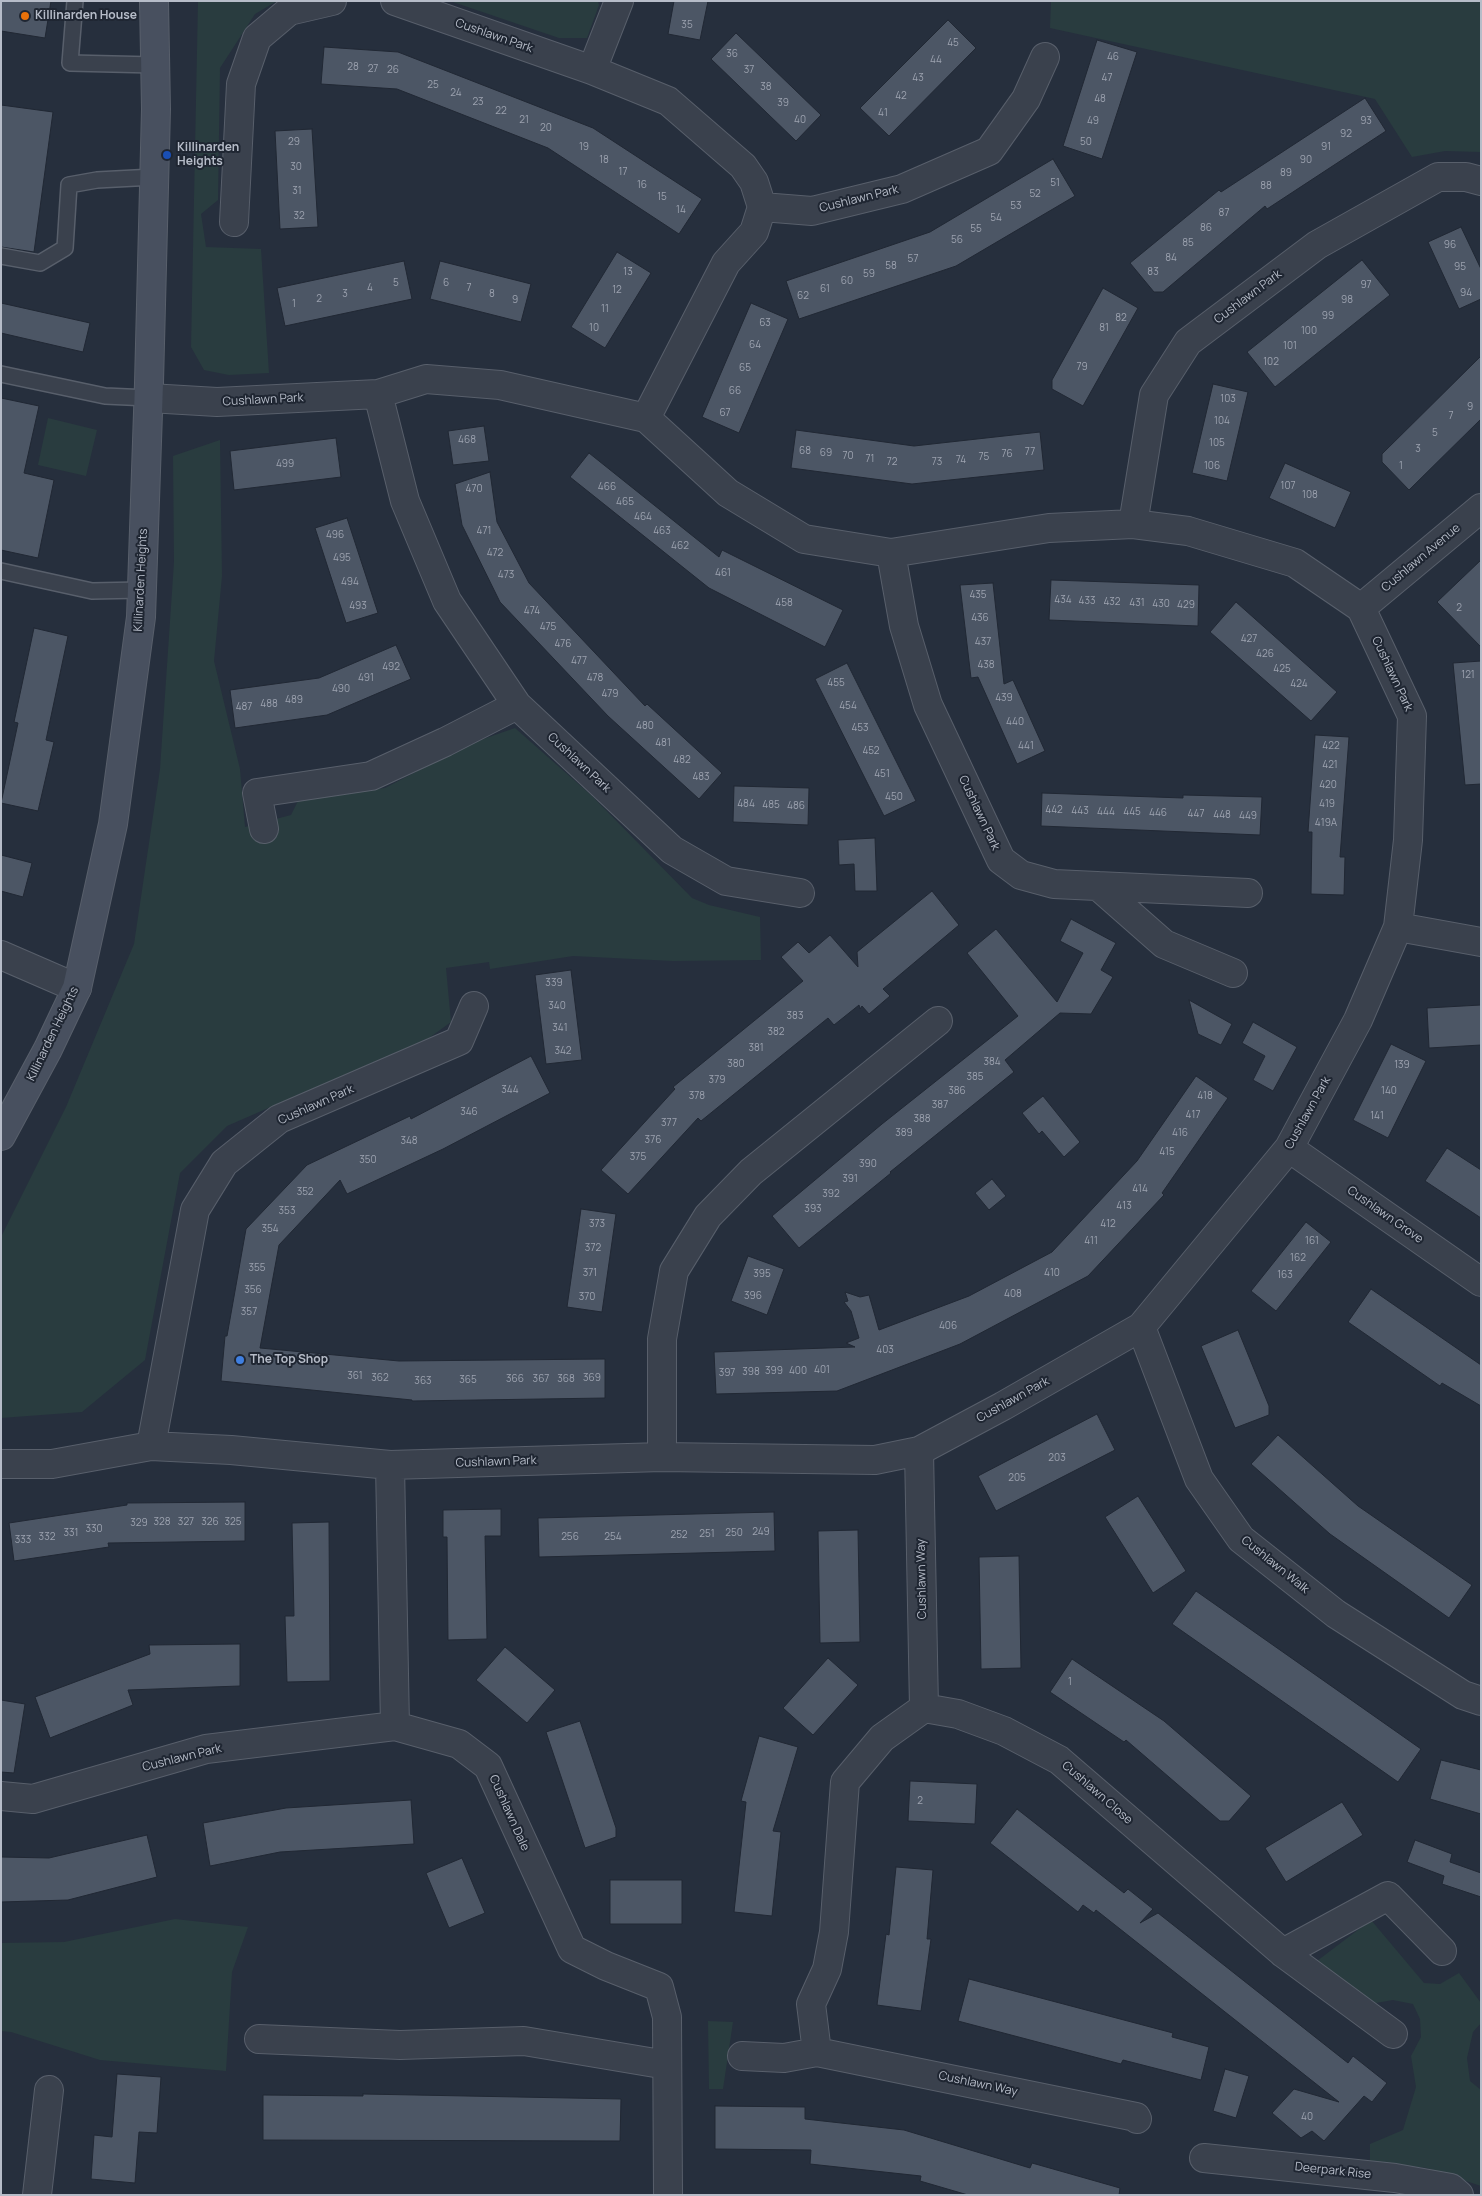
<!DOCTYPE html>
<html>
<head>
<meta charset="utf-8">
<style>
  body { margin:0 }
  #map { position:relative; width:1482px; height:2196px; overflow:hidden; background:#262f3d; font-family:Manrope,sans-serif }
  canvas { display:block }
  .frame { position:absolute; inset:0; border:2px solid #b6bcc8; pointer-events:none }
</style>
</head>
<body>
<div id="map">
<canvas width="1482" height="2196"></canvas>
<div class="frame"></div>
</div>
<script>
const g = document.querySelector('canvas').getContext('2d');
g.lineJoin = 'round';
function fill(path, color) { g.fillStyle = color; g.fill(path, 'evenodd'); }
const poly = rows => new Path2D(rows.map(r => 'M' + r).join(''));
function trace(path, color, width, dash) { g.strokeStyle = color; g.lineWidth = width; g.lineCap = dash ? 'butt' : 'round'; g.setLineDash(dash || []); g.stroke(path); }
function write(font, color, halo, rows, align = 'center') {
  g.font = font + ' Manrope,sans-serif'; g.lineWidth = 4; g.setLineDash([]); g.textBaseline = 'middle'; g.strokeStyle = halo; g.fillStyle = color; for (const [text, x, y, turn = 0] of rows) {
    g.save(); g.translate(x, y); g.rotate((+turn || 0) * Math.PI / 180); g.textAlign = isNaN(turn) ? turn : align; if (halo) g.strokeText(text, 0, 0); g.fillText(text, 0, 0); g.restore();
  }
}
const green = poly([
  [198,1,277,1,255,14,220,68,218,200,201,214,206,247,261,249,269,373,229,375,204,370,191,347],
  [450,1,598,1,599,5,587,38,559,38],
  [1051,1,1481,1,1481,152,1445,151,1412,157,1375,99,1050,28],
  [48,418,97,430,86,476,38,465],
  [220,440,222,576,214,661,240,769,245,827,291,815,299,799,385,788,469,744,515,728,591,795,692,898,709,905,760,917,761,960,673,961,573,956,490,969,489,962,446,968,451,1022,429,1038,227,1126,180,1173,145,1360,82,1412,1,1418,1,1237,66,1107,134,944,160,769,174,562,173,456],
  [175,1919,248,1927,232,1972,226,2071,100,2060,11,2032,1,2031,1,1943,64,1942],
  [1371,1920,1424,1983,1440,1984,1459,1973,1481,2003,1481,2023,1473,2032,1467,2058,1470,2081,1481,2090,1481,2186,1427,2168,1370,2162,1370,2144,1403,2130,1416,2087,1411,2056,1421,2037,1420,2019,1413,2004,1393,2000,1376,2003,1356,1994,1317,1961],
  [708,2021,733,2022,723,2089,709,2089]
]);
const building = poly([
  [1,1,51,1,45,38,1,31,1,1],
  [674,1,708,1,700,40,668,34,674,1],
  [948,20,976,48,889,136,860,108,948,20],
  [736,33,821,115,796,141,711,59,736,33],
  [1097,40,1137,52,1102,159,1063,146,1097,40],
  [324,47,398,52,593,128,702,199,679,234,548,148,397,89,321,84,324,47],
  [1365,98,1386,131,1267,209,1265,206,1163,292,1154,292,1130,263,1219,190,1221,192,1365,98],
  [1,105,53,112,34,252,1,247,1,105],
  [312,129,318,227,280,229,275,131,312,129],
  [1053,159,1075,196,956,266,799,319,786,281,930,232,1053,159],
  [1461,227,1481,269,1481,299,1459,309,1428,242,1461,227],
  [617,252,651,273,605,348,571,327,617,252],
  [1362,260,1390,295,1275,387,1247,352,1362,260],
  [404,261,412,299,285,326,277,288,404,261],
  [440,261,531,284,521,322,430,299,440,261],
  [1103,288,1138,308,1083,406,1052,389,1052,380,1103,288],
  [1,303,90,323,83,352,1,333,1,303],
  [751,303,788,319,739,433,702,417,751,303],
  [1481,356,1481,419,1409,490,1382,462,1382,454,1481,356],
  [1213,384,1248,392,1227,481,1192,473,1213,384],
  [1,398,39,406,24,473,54,480,38,558,1,550,1,398],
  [484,426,489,461,453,465,448,431,484,426],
  [796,430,914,446,1040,432,1044,470,912,484,791,468,796,430],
  [336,438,341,477,234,490,230,451,336,438],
  [589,453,719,557,722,550,843,610,825,647,709,588,570,477,589,453],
  [1285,463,1351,492,1335,528,1269,498,1285,463],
  [490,472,497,522,529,583,645,706,647,704,722,773,699,799,608,716,500,602,462,525,455,484,490,472],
  [347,518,378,613,346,623,315,528,347,518],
  [1481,560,1481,647,1437,602,1481,560],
  [1051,580,1199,585,1198,626,1049,620,1051,580],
  [993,583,1004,684,1013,680,1045,751,1017,764,978,677,971,678,960,585,993,583],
  [1236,602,1337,692,1311,721,1210,632,1236,602],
  [34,628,68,636,46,740,54,742,38,811,1,803,18,723,14,722,34,628],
  [396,645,411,679,327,715,235,728,230,690,319,678,396,645],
  [1481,661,1481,784,1465,785,1453,663,1481,661],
  [847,663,916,801,884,816,815,679,847,663],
  [1315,735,1349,737,1340,857,1345,857,1344,895,1311,894,1312,832,1308,832,1315,735],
  [734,786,809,788,808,825,733,822,734,786],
  [1042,793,1183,798,1183,795,1262,797,1260,835,1041,826,1042,793],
  [875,838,877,891,855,891,854,864,839,865,838,840,875,838],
  [1,855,32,863,23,897,1,891,1,855],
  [932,891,959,925,883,989,890,996,869,1014,862,1006,860,1009,859,1005,834,1025,828,1018,701,1121,698,1118,628,1194,601,1170,675,1089,673,1087,803,981,781,957,798,942,809,953,830,935,858,967,857,952,932,891],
  [1071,919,1116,943,1101,970,1113,977,1091,1014,1060,1013,1005,1060,1014,1072,890,1172,891,1173,799,1248,772,1216,882,1124,1018,1016,967,953,996,929,1057,1002,1083,953,1060,941,1071,919],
  [571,970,582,1060,546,1064,535,975,571,970],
  [1189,1000,1232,1024,1221,1045,1198,1034,1189,1000],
  [1481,1005,1481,1045,1429,1048,1427,1008,1481,1005],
  [1253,1022,1297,1047,1273,1091,1253,1080,1265,1056,1242,1043,1253,1022],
  [1391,1044,1426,1061,1388,1138,1353,1120,1391,1044],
  [531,1056,550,1093,443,1149,347,1194,340,1180,279,1245,260,1348,399,1361,605,1359,605,1398,412,1401,412,1400,221,1381,225,1336,227,1336,246,1229,307,1165,410,1116,411,1119,531,1056],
  [1196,1076,1228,1098,1162,1193,1164,1195,1088,1276,960,1344,837,1391,716,1394,714,1352,855,1347,846,1343,859,1338,851,1311,844,1302,848,1301,845,1292,860,1297,869,1295,879,1330,969,1296,1052,1252,1137,1161,1196,1076],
  [1043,1096,1080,1142,1064,1157,1042,1131,1039,1134,1022,1113,1043,1096],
  [1447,1148,1481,1170,1481,1218,1425,1181,1447,1148],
  [992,1179,1006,1196,989,1210,975,1193,992,1179],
  [581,1209,616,1214,602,1312,567,1307,581,1209],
  [1306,1222,1331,1242,1276,1311,1251,1291,1306,1222],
  [748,1256,784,1269,767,1315,731,1301,748,1256],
  [1371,1289,1481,1365,1481,1406,1442,1383,1440,1386,1348,1322,1371,1289],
  [1238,1330,1269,1406,1269,1415,1235,1428,1201,1346,1238,1330],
  [1097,1414,1115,1450,996,1511,978,1476,1097,1414],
  [1278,1435,1358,1506,1472,1585,1449,1618,1330,1534,1251,1464,1278,1435],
  [1138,1496,1186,1571,1153,1593,1105,1517,1138,1496],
  [245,1502,245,1541,108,1543,109,1547,14,1561,9,1523,127,1505,127,1503,245,1502],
  [501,1509,501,1536,485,1536,487,1639,448,1640,447,1537,443,1537,443,1510,501,1509],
  [774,1512,775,1551,539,1557,538,1518,774,1512],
  [329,1522,330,1681,287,1682,285,1616,294,1616,292,1523,329,1522],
  [858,1530,860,1642,820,1643,818,1531,858,1530],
  [1019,1556,1021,1668,981,1669,979,1557,1019,1556],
  [1196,1591,1421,1749,1398,1782,1172,1624,1196,1591],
  [240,1644,240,1686,128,1690,133,1705,50,1738,35,1697,150,1654,149,1645,240,1644],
  [505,1647,555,1690,527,1723,476,1680,505,1647],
  [828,1658,858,1685,813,1735,783,1708,828,1658],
  [1072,1659,1164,1721,1251,1796,1229,1821,1220,1821,1126,1740,1124,1742,1050,1692,1072,1659],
  [1,1700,25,1704,14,1773,1,1772,1,1700],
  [580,1721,616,1828,616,1837,585,1848,546,1732,580,1721],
  [759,1736,798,1747,773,1831,781,1832,772,1916,734,1912,746,1802,741,1801,759,1736],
  [1441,1760,1481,1770,1481,1814,1430,1799,1441,1760],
  [910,1781,977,1784,975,1824,908,1821,910,1781],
  [411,1800,414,1844,280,1852,210,1866,203,1823,286,1808,411,1800],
  [1342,1802,1363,1835,1286,1882,1265,1848,1342,1802],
  [1017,1809,1124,1893,1128,1889,1153,1909,1140,1923,1158,1913,1348,2063,1353,2056,1387,2083,1372,2102,1364,2096,1324,2141,1312,2131,1301,2138,1272,2113,1294,2089,1339,2102,1096,1910,1094,1913,1083,1905,1078,1912,990,1843,1017,1809],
  [147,1835,157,1877,68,1900,1,1902,1,1857,49,1858,147,1835],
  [1415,1840,1452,1854,1450,1862,1481,1873,1481,1897,1442,1884,1444,1876,1407,1862,1415,1840],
  [462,1858,485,1913,449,1928,426,1873,462,1858],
  [896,1867,933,1870,927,1939,931,1939,921,2011,877,2005,886,1934,889,1935,896,1867],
  [610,1880,682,1880,682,1924,610,1924,610,1880],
  [969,1979,1173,2033,1172,2037,1209,2047,1201,2080,1123,2060,1121,2064,958,2021,969,1979],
  [1225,2069,1249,2076,1236,2118,1213,2111,1225,2069],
  [117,2074,161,2077,157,2133,139,2132,135,2183,91,2179,94,2135,112,2137,117,2074],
  [363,2094,621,2099,620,2141,263,2140,263,2095,363,2096,363,2094],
  [715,2106,805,2107,805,2119,904,2130,1030,2168,1032,2163,1120,2188,1119,2195,968,2195,920,2181,921,2176,810,2164,811,2150,715,2149,715,2106]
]);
const lane = poly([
  [75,1,70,63,155,65],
  [1,256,40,263,65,248,69,185,97,180,154,177],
  [1,374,105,396,149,398],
  [1,571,92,591,142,590]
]);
const street = poly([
  [395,1,592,70,668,101,743,166,754,182,762,207,754,232,726,263,646,418],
  [592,70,619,1],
  [762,207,812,211,902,189,989,151,1026,99,1045,57],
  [234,222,241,84,257,38,289,11,332,1],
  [378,394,405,501,447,601,517,705,672,850,726,881,800,893],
  [1133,524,1154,395,1188,342,1317,245,1438,177,1466,177,1481,181],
  [891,553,904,626,928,705,1001,860,1021,875,1054,884,1248,893],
  [1361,608,1481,508],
  [264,829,257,793,371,776,445,742,517,705],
  [1098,886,1164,944,1233,973],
  [1398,927,1481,942],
  [1,955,77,988],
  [1289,1148,1481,1282],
  [1141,1327,1199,1479,1241,1539,1336,1614,1463,1695,1481,1701],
  [151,1446,195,1210,224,1163,279,1119,459,1041,474,1006],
  [919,1451,924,1708],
  [662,1457,662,1339,674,1271,708,1216,751,1172,938,1021],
  [1,1464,52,1464,151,1446,231,1450,390,1465,662,1457,875,1460,919,1451,1003,1406,1141,1327,1289,1148,1358,1020,1398,927,1408,840,1412,716,1361,608,1295,563,1188,531,1133,524,1049,528,891,553,804,539,728,493,646,418,500,385,426,379,378,394,217,402,149,398],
  [390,1465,395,1726],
  [1,1796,33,1799,206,1749,395,1726,459,1744,488,1766,572,1949,606,1966,659,1987,667,2017,668,2195],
  [1283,1953,1388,1896,1442,1951],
  [259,2039,400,2045,524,2041,667,2065],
  [817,2052,811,2004,827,1969,834,1932,845,1782,882,1738,924,1708,958,1714,1004,1731,1059,1760,1283,1953,1393,2034],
  [742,2056,784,2058,817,2052,1136,2117,1137,2119],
  [1204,2158,1395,2178,1451,2188,1459,2195],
  [37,2195,49,2090]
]);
const secondary = poly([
  [1,1136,48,1049,77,988,113,824,141,617,149,383,156,109,154,1]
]);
const markers = [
  [25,16,5,"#e8710a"],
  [167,155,5,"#1a4fb4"],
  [240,1360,5,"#3f7fe0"]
];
const numberNames = [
  ["35",687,25],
  ["45",953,43],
  ["36",732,54],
  ["46",1113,57],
  ["44",936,60],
  ["28",353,67],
  ["27",373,69],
  ["26",393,70],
  ["37",749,70],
  ["43",918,78],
  ["47",1107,78],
  ["25",433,85],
  ["38",766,87],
  ["24",456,93],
  ["42",901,96],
  ["48",1100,99],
  ["23",478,102],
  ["39",783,103],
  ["22",501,111],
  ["41",883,113],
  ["21",524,120],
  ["40",800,120],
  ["49",1093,121],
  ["93",1366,121],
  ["20",546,128],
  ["92",1346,134],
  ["29",294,142],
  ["50",1086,142],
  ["19",584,147],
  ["91",1326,147],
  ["18",604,160],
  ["90",1306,160],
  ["30",296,167],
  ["17",623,172],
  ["89",1286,173],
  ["51",1055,183],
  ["16",642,185],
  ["88",1266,186],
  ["31",297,191],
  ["52",1035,194],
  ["15",662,197],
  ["53",1016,206],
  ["14",681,210],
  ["87",1224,213],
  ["32",299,216],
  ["54",996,218],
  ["86",1206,228],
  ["55",976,229],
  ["56",957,240],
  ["85",1188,243],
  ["96",1450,245],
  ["84",1171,258],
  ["57",913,259],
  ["58",891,266],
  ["95",1460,267],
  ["13",628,272],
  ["83",1153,272],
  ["59",869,274],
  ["60",847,281],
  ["5",396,283],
  ["6",446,283],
  ["97",1366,285],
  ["4",370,288],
  ["7",469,288],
  ["61",825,289],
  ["12",617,290],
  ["94",1466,293],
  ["3",345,294],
  ["8",492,294],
  ["62",803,296],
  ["2",319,299],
  ["9",515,300],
  ["98",1347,300],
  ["1",294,304],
  ["11",605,309],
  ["99",1328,316],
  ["82",1121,318],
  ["63",765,323],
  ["10",594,328],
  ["81",1104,328],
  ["100",1309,331],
  ["64",755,345],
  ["101",1290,346],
  ["102",1271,362],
  ["79",1082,367],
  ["65",745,368],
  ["66",735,391],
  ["103",1228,399],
  ["9",1470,407],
  ["67",725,413],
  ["7",1451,416],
  ["104",1222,421],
  ["5",1435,433],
  ["468",467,440],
  ["105",1217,443],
  ["3",1418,449],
  ["68",805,451],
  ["77",1030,452],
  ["69",826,453],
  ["76",1007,454],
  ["70",848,456],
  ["75",984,457],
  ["71",870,459],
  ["74",961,460],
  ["72",892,462],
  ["73",937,462],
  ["499",285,464],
  ["106",1212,466],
  ["1",1401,466],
  ["107",1288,486],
  ["466",607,487],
  ["470",474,489],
  ["108",1310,495],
  ["465",625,502],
  ["464",643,517],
  ["471",484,531],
  ["463",662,531],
  ["496",335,535],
  ["462",680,546],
  ["472",495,553],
  ["495",342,558],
  ["461",723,573],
  ["473",506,575],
  ["494",350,582],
  ["435",978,595],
  ["434",1063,600],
  ["433",1087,601],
  ["432",1112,602],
  ["458",784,603],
  ["431",1137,603],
  ["430",1161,604],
  ["429",1186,605],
  ["493",358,606],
  ["2",1459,608],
  ["474",532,611],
  ["436",980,618],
  ["475",548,627],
  ["427",1249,639],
  ["437",983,642],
  ["476",563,644],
  ["426",1265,654],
  ["477",579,661],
  ["438",986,665],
  ["492",391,667],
  ["425",1282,669],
  ["121",1468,675],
  ["491",366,678],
  ["478",595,678],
  ["455",836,683],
  ["424",1299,684],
  ["490",341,689],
  ["479",610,694],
  ["439",1004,698],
  ["489",294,700],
  ["488",269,704],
  ["454",848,706],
  ["487",244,707],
  ["440",1015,722],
  ["480",645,726],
  ["453",860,728],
  ["481",663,743],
  ["441",1026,746],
  ["422",1331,746],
  ["452",871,751],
  ["482",682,760],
  ["421",1330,765],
  ["451",882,774],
  ["483",701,777],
  ["420",1328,785],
  ["450",894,797],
  ["484",746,804],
  ["419",1327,804],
  ["485",771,805],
  ["486",796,806],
  ["442",1054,810],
  ["443",1080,811],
  ["444",1106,812],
  ["445",1132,812],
  ["446",1158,813],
  ["447",1196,814],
  ["448",1222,815],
  ["449",1248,816],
  ["419A",1326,823],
  ["339",554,983],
  ["340",557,1006],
  ["383",795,1016],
  ["341",560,1028],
  ["382",776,1032],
  ["381",756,1048],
  ["342",563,1051],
  ["384",992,1062],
  ["380",736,1064],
  ["139",1402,1065],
  ["385",975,1077],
  ["379",717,1080],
  ["344",510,1090],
  ["386",957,1091],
  ["140",1389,1091],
  ["378",697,1096],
  ["418",1205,1096],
  ["387",940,1105],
  ["346",469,1112],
  ["417",1193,1115],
  ["141",1377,1116],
  ["388",922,1119],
  ["377",669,1123],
  ["389",904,1133],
  ["416",1180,1133],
  ["376",653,1140],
  ["348",409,1141],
  ["415",1167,1152],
  ["375",638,1157],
  ["350",368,1160],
  ["390",868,1164],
  ["391",850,1179],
  ["414",1140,1189],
  ["352",305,1192],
  ["392",831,1194],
  ["413",1124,1206],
  ["393",813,1209],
  ["353",287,1211],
  ["373",597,1224],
  ["412",1108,1224],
  ["354",270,1229],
  ["411",1091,1241],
  ["161",1312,1241],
  ["372",593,1248],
  ["162",1298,1258],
  ["355",257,1268],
  ["371",590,1273],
  ["410",1052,1273],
  ["395",762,1274],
  ["163",1285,1275],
  ["356",253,1290],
  ["408",1013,1294],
  ["396",753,1296],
  ["370",587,1297],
  ["357",249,1312],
  ["406",948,1326],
  ["403",885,1350],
  ["401",822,1370],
  ["399",774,1371],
  ["400",798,1371],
  ["398",751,1372],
  ["397",727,1373],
  ["361",355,1376],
  ["362",380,1378],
  ["369",592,1378],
  ["366",515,1379],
  ["367",541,1379],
  ["368",566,1379],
  ["365",468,1380],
  ["363",423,1381],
  ["203",1057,1458],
  ["205",1017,1478],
  ["328",162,1522],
  ["327",186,1522],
  ["326",210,1522],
  ["325",233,1522],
  ["329",139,1523],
  ["330",94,1529],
  ["249",761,1532],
  ["331",71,1533],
  ["250",734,1533],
  ["251",707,1534],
  ["252",679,1535],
  ["332",47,1537],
  ["256",570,1537],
  ["254",613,1537],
  ["333",23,1540],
  ["1",1070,1682],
  ["2",920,1801],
  ["40",1307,2117]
];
const poiNames = [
  ["Killinarden House",35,16],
  ["Killinarden",177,148],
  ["Heights",177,162],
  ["The Top Shop",250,1360]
];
const streetNames = [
  ["Cushlawn Park",494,36,19],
  ["Cushlawn Park",859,199,-14],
  ["Cushlawn Park",1248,297,-37],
  ["Cushlawn Park",263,400,-3],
  ["Cushlawn Avenue",1421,558,-40],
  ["Killinarden Heights",141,580,-87],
  ["Cushlawn Park",1392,674,65],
  ["Cushlawn Park",579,763,43],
  ["Cushlawn Park",979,813,65],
  ["Killinarden Heights",53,1034,-64],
  ["Cushlawn Park",316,1105,-24],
  ["Cushlawn Park",1308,1113,-61],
  ["Cushlawn Grove",1385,1215,35],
  ["Cushlawn Park",1013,1400,-29],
  ["Cushlawn Park",496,1462,-2],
  ["Cushlawn Walk",1275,1565,39],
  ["Cushlawn Way",922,1579,-91],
  ["Cushlawn Park",182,1758,-14],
  ["Cushlawn Close",1097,1793,41],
  ["Cushlawn Dale",509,1813,66],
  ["Cushlawn Way",978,2084,12],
  ["Deerpark Rise",1333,2171,6]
];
fill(green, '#293c3f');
fill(building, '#4c5665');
trace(building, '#212834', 1);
trace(lane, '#585f6b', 18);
trace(street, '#585f6b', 30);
trace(secondary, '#585f6b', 30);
trace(lane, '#3a414d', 15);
trace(street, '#3a414d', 28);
trace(secondary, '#48505f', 28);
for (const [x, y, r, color] of markers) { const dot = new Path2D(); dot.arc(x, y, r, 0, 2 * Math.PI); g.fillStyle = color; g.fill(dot); trace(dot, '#1f2632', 2); }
write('10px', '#9ca2af', null, numberNames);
write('bold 12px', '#b6bcc8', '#1f2632', poiNames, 'left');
write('12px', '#b6bcc8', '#1f2632', streetNames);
</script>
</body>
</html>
